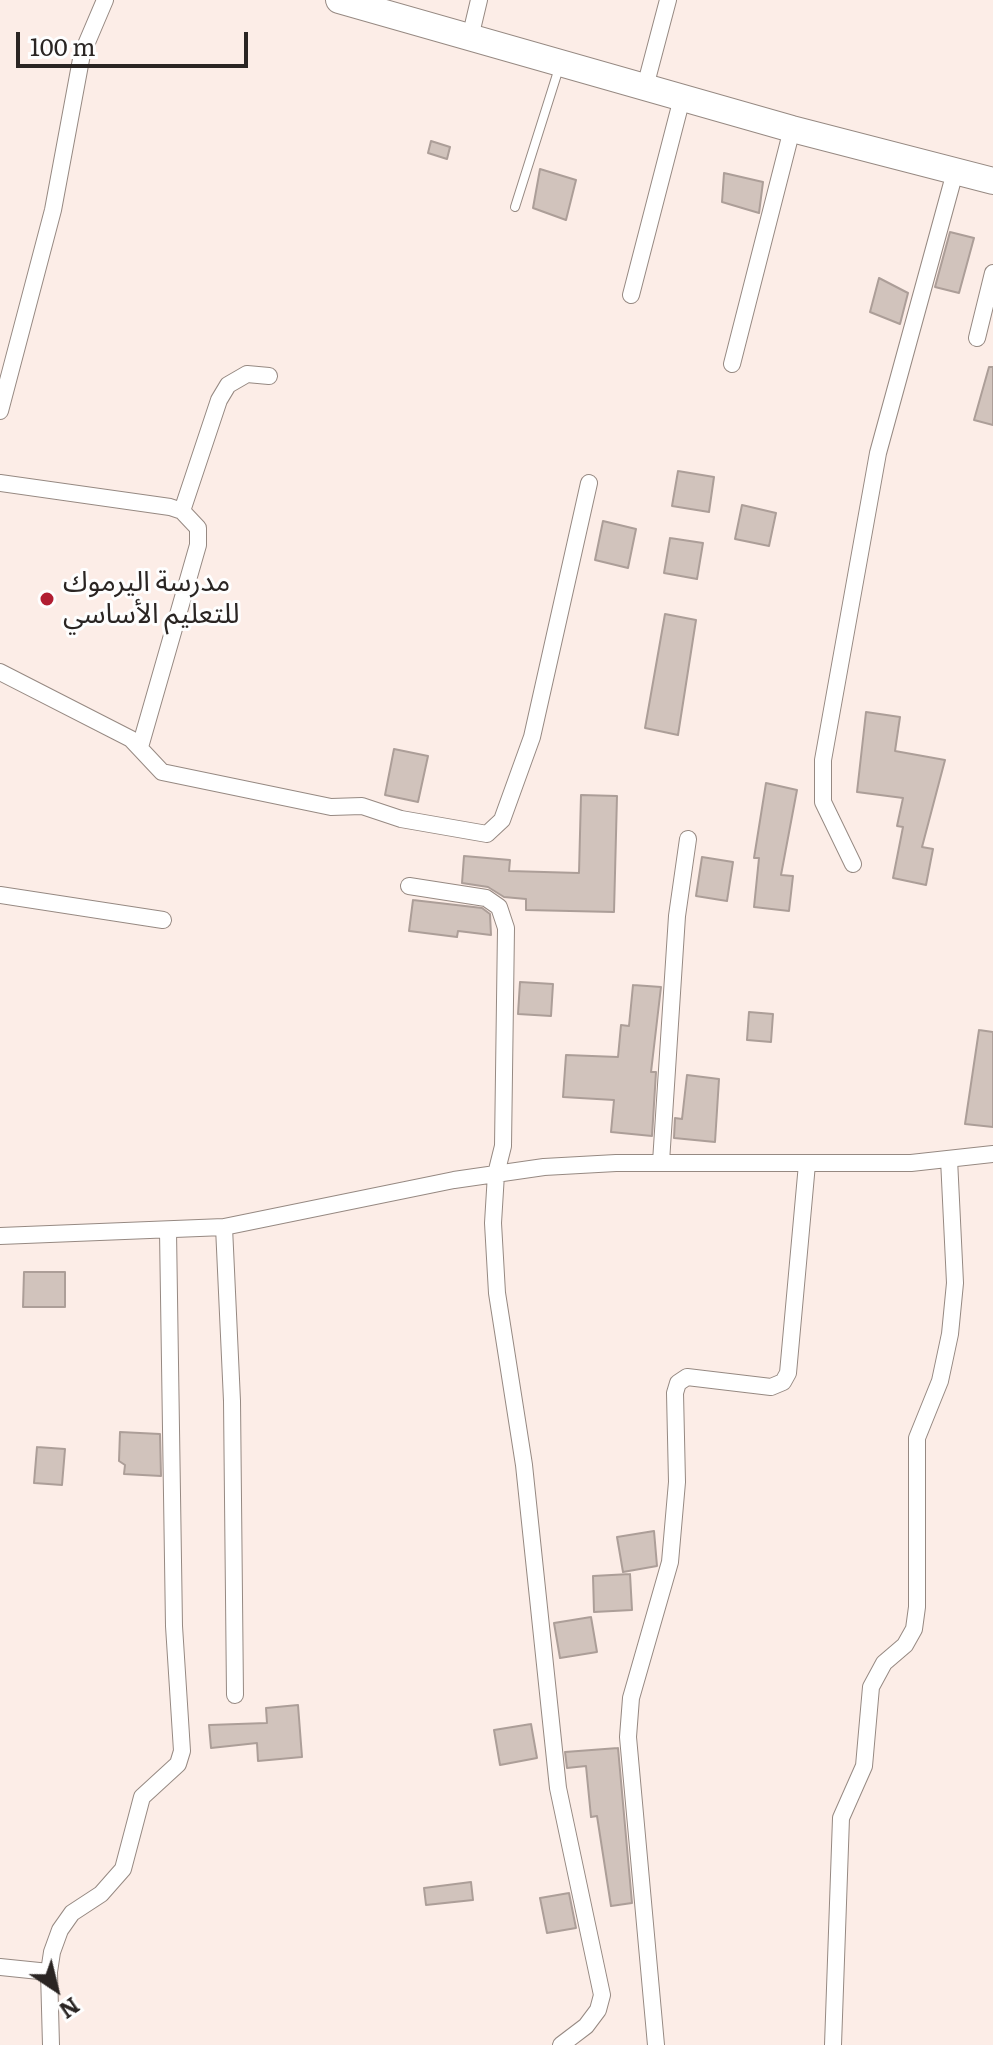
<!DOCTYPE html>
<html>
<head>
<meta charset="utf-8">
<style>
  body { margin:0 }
  #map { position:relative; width:993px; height:2045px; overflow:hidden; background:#fcede7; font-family:Literata,serif }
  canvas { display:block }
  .north { position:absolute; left:16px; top:1949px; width:80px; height:80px; -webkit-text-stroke:6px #fefefe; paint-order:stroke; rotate:145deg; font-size:22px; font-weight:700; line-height:32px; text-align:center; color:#2a2523 }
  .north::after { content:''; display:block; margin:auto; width:28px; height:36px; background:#2a2523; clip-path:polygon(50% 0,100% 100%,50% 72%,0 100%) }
  .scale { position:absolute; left:16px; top:32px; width:232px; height:36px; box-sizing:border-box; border:4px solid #2a2523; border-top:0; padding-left:10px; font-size:24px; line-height:28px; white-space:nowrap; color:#2a2523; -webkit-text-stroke:6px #fefefe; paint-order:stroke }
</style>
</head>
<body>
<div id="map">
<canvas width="993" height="2045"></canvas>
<div class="north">N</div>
<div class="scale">100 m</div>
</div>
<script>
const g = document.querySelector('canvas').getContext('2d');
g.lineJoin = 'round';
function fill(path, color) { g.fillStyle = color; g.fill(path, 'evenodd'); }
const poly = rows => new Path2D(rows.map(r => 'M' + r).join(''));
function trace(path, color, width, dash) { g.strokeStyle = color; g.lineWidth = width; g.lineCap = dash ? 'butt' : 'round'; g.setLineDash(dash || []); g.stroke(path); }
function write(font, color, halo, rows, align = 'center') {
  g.font = font + ' Literata,"Noto Sans Arabic",serif'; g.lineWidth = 6; g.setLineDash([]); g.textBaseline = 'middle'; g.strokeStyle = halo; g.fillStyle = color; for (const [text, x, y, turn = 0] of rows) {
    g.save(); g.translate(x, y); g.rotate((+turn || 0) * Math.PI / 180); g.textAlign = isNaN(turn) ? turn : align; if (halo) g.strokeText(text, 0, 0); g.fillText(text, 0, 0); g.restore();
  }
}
const building = poly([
  [431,141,450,147,447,159,428,153,431,141],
  [540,169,576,180,566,220,533,208,540,169],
  [724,173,763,182,759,213,722,202,724,173],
  [950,232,974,238,959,293,935,287,950,232],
  [879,278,908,293,900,324,870,312,879,278],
  [989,367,993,367,993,425,974,420,989,367],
  [678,471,714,477,709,512,672,506,678,471],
  [742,505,776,513,769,546,735,539,742,505],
  [603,521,636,529,628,568,595,560,603,521],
  [670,538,703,543,697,579,664,573,670,538],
  [665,614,696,620,678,735,645,728,665,614],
  [866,712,900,717,895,751,945,760,922,847,933,849,926,885,893,878,903,827,897,826,903,798,857,792,866,712],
  [394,749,428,756,418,802,385,795,394,749],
  [766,783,797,790,781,875,793,876,789,911,754,907,759,858,754,858,766,783],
  [581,795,617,796,614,912,526,910,526,899,504,897,488,887,462,883,464,856,510,860,509,871,579,873,581,795],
  [702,857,733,862,727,901,696,896,702,857],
  [413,900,482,908,490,914,491,935,458,931,457,937,409,931,413,900],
  [520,982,553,984,551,1016,518,1014,520,982],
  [633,985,661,987,651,1072,656,1072,652,1136,611,1132,614,1100,563,1097,566,1055,618,1057,621,1025,629,1026,633,985],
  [749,1012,773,1014,771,1042,747,1040,749,1012],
  [979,1030,993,1032,993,1127,965,1124,979,1030],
  [687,1075,719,1079,715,1142,674,1138,675,1118,682,1119,687,1075],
  [24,1272,65,1272,65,1307,23,1307,24,1272],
  [120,1432,160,1434,161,1476,124,1474,125,1465,119,1461,120,1432],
  [37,1447,65,1449,62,1485,34,1483,37,1447],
  [654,1531,657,1566,623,1572,617,1537,654,1531],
  [630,1574,632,1610,594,1612,593,1576,630,1574],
  [591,1617,597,1652,560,1658,554,1623,591,1617],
  [298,1705,302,1757,258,1761,257,1743,211,1748,209,1725,267,1723,266,1708,298,1705],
  [531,1724,537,1758,500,1765,494,1730,531,1724],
  [618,1748,632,1903,611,1906,597,1816,591,1817,586,1766,567,1768,565,1752,618,1748],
  [471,1882,473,1900,426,1905,424,1888,471,1882],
  [569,1893,576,1928,547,1933,540,1898,569,1893]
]);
const lane = poly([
  [515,207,559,68]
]);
const street = poly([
  [470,38,479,0],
  [645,87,668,0],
  [631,295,682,98],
  [977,338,993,273],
  [732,364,792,129],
  [0,411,53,210,82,54,105,0],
  [0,483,170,507,182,511,198,528,198,545,140,747],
  [182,511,219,400,228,385,247,374,269,376],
  [0,672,131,739,162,772,331,807,362,806,401,819,487,834,502,820,532,737,589,483],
  [853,864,823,802,823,760,878,453,955,172],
  [409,886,486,898,499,907,506,928,503,1146,496,1174,493,1223,497,1293,524,1465,558,1788,602,1995,598,2010,586,2026,561,2045],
  [0,895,163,920],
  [661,1162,677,916,688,839],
  [224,1227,232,1401,235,1695],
  [0,1236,224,1227,454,1180,544,1167,616,1163,911,1163,993,1154],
  [0,1967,49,1972],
  [51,2045,49,1972,52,1952,60,1930,72,1913,101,1894,123,1869,142,1797,178,1764,182,1751,174,1626,168,1231],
  [656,2045,628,1737,631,1698,670,1562,677,1482,675,1393,678,1383,687,1377,771,1387,783,1382,788,1373,807,1164],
  [833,2045,841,1818,864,1766,871,1687,884,1663,905,1645,914,1629,917,1607,917,1438,940,1381,950,1334,955,1283,949,1159]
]);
const primary = poly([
  [339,0,792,129,993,181]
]);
const markers = [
  [47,599,8,"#b11e32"]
];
const poiNames = [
  ["مدرسة اليرموك",63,583],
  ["للتعليم الأساسي",63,615]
];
fill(building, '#d1c3bc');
trace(building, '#ac9e98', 2);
trace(lane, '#968982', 10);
trace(street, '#968982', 18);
trace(primary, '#968982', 28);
trace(lane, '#fff', 8);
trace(street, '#fff', 16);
trace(primary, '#fff', 26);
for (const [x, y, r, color] of markers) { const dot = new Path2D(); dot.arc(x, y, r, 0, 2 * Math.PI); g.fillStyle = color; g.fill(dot); trace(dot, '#fefefe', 3); }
write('28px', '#2a2523', '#fefefe', poiNames, 'left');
</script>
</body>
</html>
